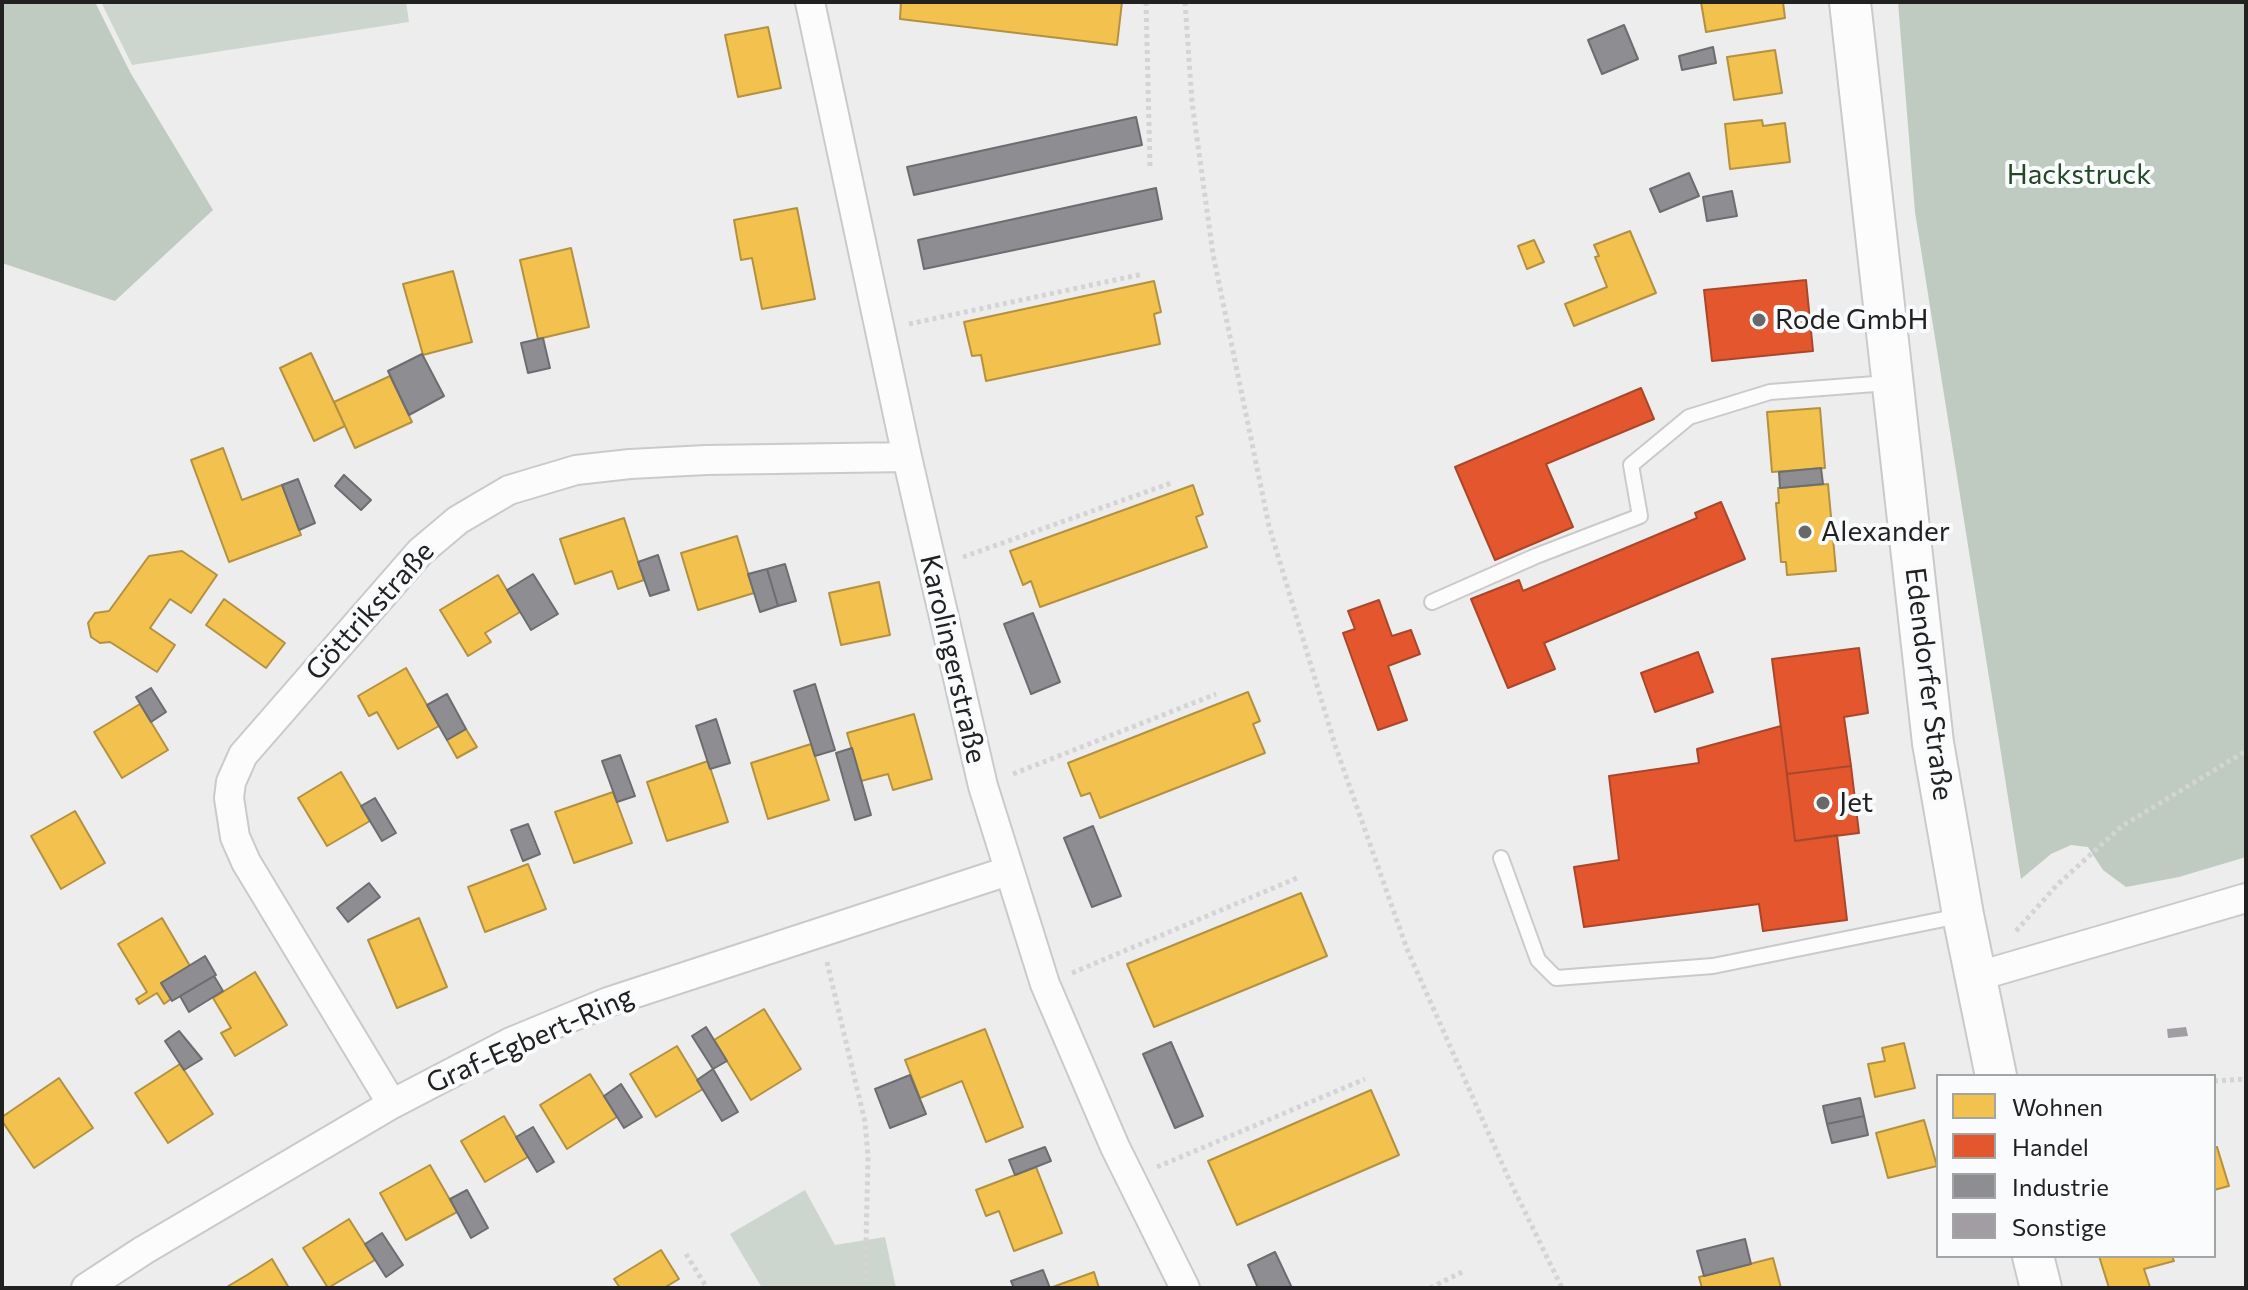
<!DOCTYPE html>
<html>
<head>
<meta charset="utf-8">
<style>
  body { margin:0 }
  #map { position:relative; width:2248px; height:1290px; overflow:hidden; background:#ededee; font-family:Commissioner,sans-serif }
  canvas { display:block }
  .frame { position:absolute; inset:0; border:4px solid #212121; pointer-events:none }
  .legend { position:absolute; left:1936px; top:1074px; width:280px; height:184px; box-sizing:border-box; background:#fafbfc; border:2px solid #a3a4a4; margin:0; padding:10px 14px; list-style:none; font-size:24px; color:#212121 }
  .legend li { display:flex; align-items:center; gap:16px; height:40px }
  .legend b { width:40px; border:2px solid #a3a4a4 }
</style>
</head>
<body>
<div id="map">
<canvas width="2248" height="1290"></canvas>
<div class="frame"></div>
<ul class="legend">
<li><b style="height:22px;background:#f2c14e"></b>Wohnen</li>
<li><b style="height:22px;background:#e4572e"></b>Handel</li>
<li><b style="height:22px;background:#8d8d92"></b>Industrie</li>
<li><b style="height:22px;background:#a19da2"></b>Sonstige</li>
</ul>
</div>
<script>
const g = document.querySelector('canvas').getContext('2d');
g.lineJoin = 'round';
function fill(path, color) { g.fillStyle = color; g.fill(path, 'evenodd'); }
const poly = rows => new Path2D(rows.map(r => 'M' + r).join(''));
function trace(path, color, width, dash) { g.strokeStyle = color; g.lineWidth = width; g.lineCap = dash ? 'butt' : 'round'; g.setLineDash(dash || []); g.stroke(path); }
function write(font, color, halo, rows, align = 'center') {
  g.font = font + ' Commissioner,sans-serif'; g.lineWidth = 8; g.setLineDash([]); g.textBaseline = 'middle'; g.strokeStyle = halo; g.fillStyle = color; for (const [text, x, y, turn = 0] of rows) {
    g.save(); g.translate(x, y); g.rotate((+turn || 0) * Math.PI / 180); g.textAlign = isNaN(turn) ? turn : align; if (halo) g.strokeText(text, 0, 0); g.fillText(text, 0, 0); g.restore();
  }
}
const green = poly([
  [101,2,406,2,409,22,132,65],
  [805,1190,835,1245,885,1237,896,1288,762,1288,730,1234]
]);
const forest = poly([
  [2,2,95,2,130,72,213,210,115,301,2,263],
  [1898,2,2246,2,2246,857,2179,877,2126,887,2103,870,2088,847,2071,845,2051,854,2021,879,1915,212]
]);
const homes = poly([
  [901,2,1122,2,1117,45,900,19,901,2],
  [1701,2,1783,2,1785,18,1706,32,1701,2],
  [768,27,781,88,738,97,725,35,768,27],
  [1775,50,1782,93,1734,100,1727,57,1775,50],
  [1762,120,1763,126,1785,123,1790,162,1730,169,1725,124,1762,120],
  [797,208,815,299,762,309,752,258,741,260,734,220,797,208],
  [1630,231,1656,293,1574,326,1565,304,1607,287,1595,257,1599,256,1594,245,1630,231],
  [1534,240,1544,262,1527,269,1518,246,1534,240],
  [571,248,589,327,538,339,520,260,571,248],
  [453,271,472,342,423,355,403,284,453,271],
  [1154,281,1161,312,1154,314,1160,344,986,381,981,355,972,356,964,322,1154,281],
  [311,353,345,426,314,441,280,368,311,353],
  [390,376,412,422,355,448,334,402,390,376],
  [1820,408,1825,468,1772,472,1767,412,1820,408],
  [223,448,242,500,282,485,301,535,229,562,191,460,223,448],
  [1828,484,1836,571,1787,575,1786,562,1781,562,1776,503,1779,503,1778,488,1828,484],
  [1193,485,1203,514,1196,517,1207,547,1040,607,1031,581,1023,585,1010,551,1193,485],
  [624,518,644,580,618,589,612,571,575,584,560,539,624,518],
  [737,536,754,593,698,610,681,553,737,536],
  [182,551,217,575,191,613,170,599,150,628,175,645,157,672,110,642,100,643,91,637,88,623,95,613,109,611,149,556,182,551],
  [498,575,520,612,485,633,491,642,468,656,440,610,498,575],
  [879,582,890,635,841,645,829,593,879,582],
  [224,599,285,643,266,668,206,625,224,599],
  [406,668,439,726,398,749,377,712,369,716,358,696,406,668],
  [1248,692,1260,721,1253,724,1265,753,1100,818,1090,793,1081,796,1068,763,1248,692],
  [140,704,168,750,122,778,94,732,140,704],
  [914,714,932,779,893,790,888,774,861,781,847,733,914,714],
  [466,729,477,747,457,758,447,740,466,729],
  [811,744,829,800,768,819,751,763,811,744],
  [708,761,728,822,667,841,647,782,708,761],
  [341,772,370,821,327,846,298,798,341,772],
  [613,792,632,843,574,863,555,812,613,792],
  [75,811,105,863,61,889,31,836,75,811],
  [528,864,546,909,485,932,468,887,528,864],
  [1301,893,1327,956,1154,1027,1127,964,1301,893],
  [162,918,190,966,161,983,171,999,164,1004,157,993,139,1004,136,999,147,992,118,944,162,918],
  [419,918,447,987,397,1008,368,940,419,918],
  [255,972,287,1025,235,1056,221,1033,231,1028,213,998,255,972],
  [764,1009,801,1069,751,1100,714,1040,764,1009],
  [985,1029,1023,1127,986,1142,962,1081,920,1098,905,1060,985,1029],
  [1904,1043,1915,1088,1875,1097,1868,1064,1885,1061,1882,1048,1904,1043],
  [677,1046,703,1089,656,1117,630,1074,677,1046],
  [180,1064,213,1114,168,1143,135,1093,180,1064],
  [590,1074,617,1117,567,1149,540,1105,590,1074],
  [59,1078,93,1128,34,1168,2,1121,2,1117,59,1078],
  [1371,1090,1399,1155,1237,1225,1208,1161,1371,1090],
  [504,1116,528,1157,485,1182,461,1141,504,1116],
  [1924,1120,1937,1166,1888,1178,1876,1133,1924,1120],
  [2217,1147,2229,1186,2214,1190,2214,1148,2217,1147],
  [430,1165,457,1212,406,1240,380,1193,430,1165],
  [1036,1167,1062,1233,1014,1251,999,1211,986,1216,976,1190,1036,1167],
  [349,1219,375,1260,328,1288,303,1248,349,1219],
  [661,1250,679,1279,664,1288,620,1288,614,1279,661,1250],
  [2099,1256,2172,1256,2174,1261,2144,1269,2150,1287,2109,1288,2099,1256],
  [1773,1258,1781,1288,1702,1288,1699,1277,1773,1258],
  [272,1259,289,1288,225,1288,247,1275,272,1259],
  [1094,1272,1099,1288,1048,1288,1050,1288,1094,1272]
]);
const shops = poly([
  [1806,280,1813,351,1712,361,1704,290,1806,280],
  [1641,388,1654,419,1546,464,1573,527,1495,560,1455,467,1641,388],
  [1721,502,1745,559,1544,643,1555,669,1508,688,1471,599,1519,580,1523,591,1697,518,1695,513,1721,502],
  [1379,600,1392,636,1411,630,1420,654,1388,666,1407,720,1378,730,1343,633,1355,629,1348,611,1379,600],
  [1859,648,1868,713,1844,717,1851,766,1787,774,1772,659,1859,648],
  [1698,652,1713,692,1655,712,1641,673,1698,652],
  [1781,726,1795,841,1837,835,1847,920,1763,931,1759,904,1584,927,1574,867,1619,860,1609,776,1699,763,1697,749,1781,726],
  [1851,766,1859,833,1795,841,1787,774,1851,766]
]);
const industry = poly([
  [1624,25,1638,59,1602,74,1588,40,1624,25],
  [1713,47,1716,63,1682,70,1679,56,1713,47],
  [1136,117,1142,145,914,195,907,167,1136,117],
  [1689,173,1699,196,1660,212,1650,189,1689,173],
  [1156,188,1162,219,924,269,918,240,1156,188],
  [1732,191,1737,216,1707,221,1703,197,1732,191],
  [543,338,550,368,528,373,521,343,543,338],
  [422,354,444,396,409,415,388,371,422,354],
  [1821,468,1823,484,1780,488,1779,472,1821,468],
  [344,475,371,500,361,510,335,486,344,475],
  [298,479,315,523,299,530,282,485,298,479],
  [658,555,669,590,650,596,638,562,658,555],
  [785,564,796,601,778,606,767,569,785,564],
  [767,569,778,606,760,612,748,574,767,569],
  [533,574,558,614,531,630,507,590,533,574],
  [1033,613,1060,682,1031,694,1004,624,1033,613],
  [815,684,835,750,815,756,794,691,815,684],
  [151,688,166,712,151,722,136,697,151,688],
  [447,694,466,729,447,740,427,705,447,694],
  [716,719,730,763,710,769,696,726,716,719],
  [852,748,871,815,855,820,836,753,852,748],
  [620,755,635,796,617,802,602,761,620,755],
  [375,798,396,833,382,841,361,806,375,798],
  [528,824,540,854,523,861,511,830,528,824],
  [1093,826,1121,896,1092,907,1064,838,1093,826],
  [369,883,380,897,348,922,337,908,369,883],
  [205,956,216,975,172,1001,161,983,205,956],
  [214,976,223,991,189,1012,180,996,214,976],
  [706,1027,727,1061,713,1069,692,1036,706,1027],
  [179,1031,202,1059,184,1070,165,1041,179,1031],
  [1171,1042,1203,1116,1175,1128,1143,1054,1171,1042],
  [713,1069,738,1112,722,1121,697,1080,713,1069],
  [910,1075,926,1114,890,1128,875,1089,910,1075],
  [621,1084,642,1117,624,1128,604,1096,621,1084],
  [1860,1098,1864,1116,1827,1124,1823,1106,1860,1098],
  [1864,1116,1868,1135,1832,1143,1827,1124,1864,1116],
  [533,1127,554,1162,537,1172,516,1137,533,1127],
  [1045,1147,1051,1161,1015,1175,1009,1160,1045,1147],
  [467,1190,488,1228,471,1238,450,1199,467,1190],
  [382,1233,403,1265,386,1277,365,1244,382,1233],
  [1745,1239,1751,1264,1704,1276,1697,1251,1745,1239],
  [1275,1252,1292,1288,1258,1288,1248,1265,1275,1252],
  [1043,1270,1050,1288,1014,1288,1011,1281,1043,1270]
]);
const building = poly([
  [2186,1027,2188,1036,2168,1038,2167,1029]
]);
const path = poly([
  [1146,2,1150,166],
  [1185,2,1192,102,1213,254,1269,526,1335,745,1407,949,1508,1177,1562,1288],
  [909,324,1143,274],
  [963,557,1174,482],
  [1013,774,1216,694],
  [2016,931,2057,885,2122,826,2246,751],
  [827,962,865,1122,868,1156,865,1288],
  [1072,973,1297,878],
  [2214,1081,2246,1079],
  [1157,1167,1365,1079],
  [686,1254,707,1288],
  [1430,1288,1464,1271]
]);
const lane = poly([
  [1432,602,1536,556,1640,516,1631,465,1689,417,1770,392,1888,383],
  [1501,858,1538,960,1556,978,1713,966,1959,916]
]);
const street = poly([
  [810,2,907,457,983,786,1045,984,1115,1147,1185,1288],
  [1975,977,2246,898],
  [392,1104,246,862,235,837,229,798,231,782,243,755,420,552,458,520,509,490,576,470,630,464,706,460,907,457],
  [86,1288,144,1250,392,1104,511,1042,608,1002,1008,871]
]);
const secondary = poly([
  [1850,2,1933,743,1963,915,1996,1076],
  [2033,1256,2041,1288]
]);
const markers = [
  [1759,320,8,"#686869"],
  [1805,532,8,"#686869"],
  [1823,803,8,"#686869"]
];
const parkNames = [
  ["Hackstruck",2079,175]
];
const poiNames = [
  ["Rode GmbH",1775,320],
  ["Alexander",1821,532],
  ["Jet",1839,803]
];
const streetNames = [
  ["Göttrikstraße",370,611,-48],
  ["Karolingerstraße",953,659,77],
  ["Edendorfer Straße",1929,684,83],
  ["Graf-Egbert-Ring",530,1040,-24]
];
fill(green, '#cdd6ce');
fill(forest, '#bfcbc0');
fill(homes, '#f2c14e');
trace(homes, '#b39140', 2);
fill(shops, '#e4572e');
trace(shops, '#aa472a', 2);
fill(industry, '#8d8d92');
trace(industry, '#6d6d70', 2);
fill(building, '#a19da2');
trace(lane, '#cacacb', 18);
trace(street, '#cacacb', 32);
trace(secondary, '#cacacb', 44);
trace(path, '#d4d4d4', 5, [4, 4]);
trace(lane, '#fcfcfc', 14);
trace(street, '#fcfcfc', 28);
trace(secondary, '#fcfcfc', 40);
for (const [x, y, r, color] of markers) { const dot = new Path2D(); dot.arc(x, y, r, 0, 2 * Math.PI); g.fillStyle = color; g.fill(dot); trace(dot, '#fafbfc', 3); }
write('28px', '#244827', '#fafbfc', parkNames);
write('28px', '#212121', '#fafbfc', poiNames, 'left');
write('28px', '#212121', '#fafbfc', streetNames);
</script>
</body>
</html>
